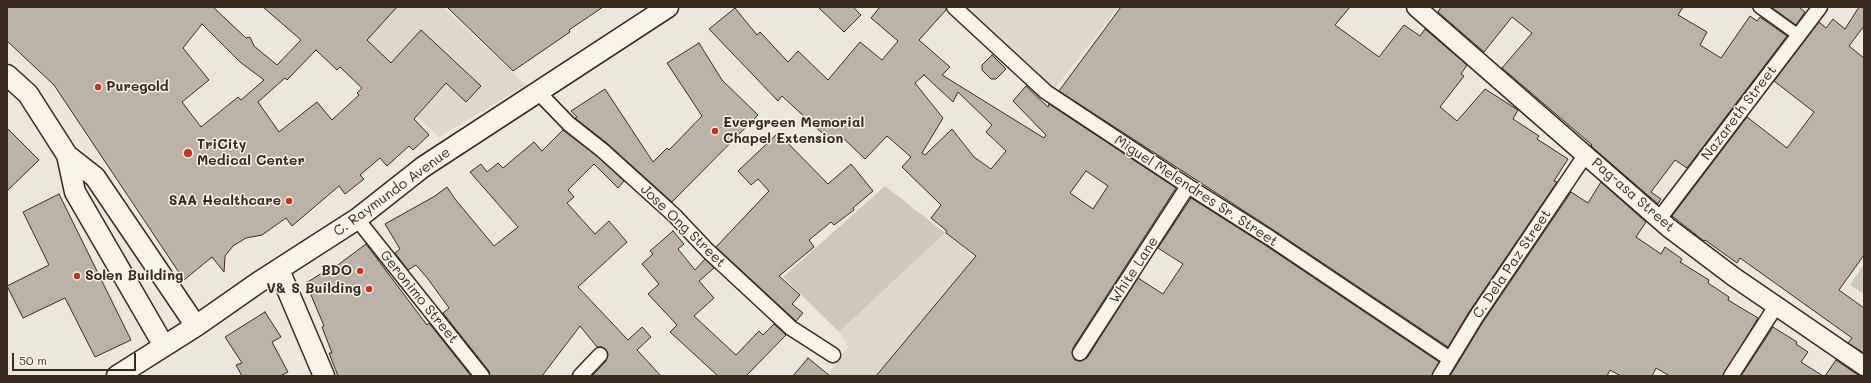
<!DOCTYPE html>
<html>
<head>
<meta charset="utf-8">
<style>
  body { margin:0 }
  #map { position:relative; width:1871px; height:383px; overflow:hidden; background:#ece7dc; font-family:Mali,sans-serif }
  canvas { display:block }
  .frame { position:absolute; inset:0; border:8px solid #3b2a1e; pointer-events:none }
  .scale { position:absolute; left:12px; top:353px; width:124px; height:18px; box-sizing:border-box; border:2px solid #3b2a1e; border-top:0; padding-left:5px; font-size:12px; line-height:14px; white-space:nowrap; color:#3b2a1e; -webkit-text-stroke:3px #f7f3e8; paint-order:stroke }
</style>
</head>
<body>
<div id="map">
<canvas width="1871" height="383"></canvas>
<div class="frame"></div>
<div class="scale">50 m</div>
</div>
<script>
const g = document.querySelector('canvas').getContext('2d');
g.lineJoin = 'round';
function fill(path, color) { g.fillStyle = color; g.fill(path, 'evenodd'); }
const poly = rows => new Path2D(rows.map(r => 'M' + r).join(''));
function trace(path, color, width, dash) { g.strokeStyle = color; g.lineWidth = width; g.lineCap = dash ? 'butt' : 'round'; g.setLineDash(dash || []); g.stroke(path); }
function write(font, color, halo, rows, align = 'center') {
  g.font = font + ' Mali,sans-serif'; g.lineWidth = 3; g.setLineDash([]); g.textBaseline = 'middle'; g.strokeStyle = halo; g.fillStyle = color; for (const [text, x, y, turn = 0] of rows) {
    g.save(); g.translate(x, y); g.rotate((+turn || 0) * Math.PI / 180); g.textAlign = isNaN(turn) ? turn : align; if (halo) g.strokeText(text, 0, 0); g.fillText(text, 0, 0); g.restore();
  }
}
const built = poly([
  [295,7,443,7,526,85,439,137],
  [964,7,1119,7,1054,90],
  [945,233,1020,296,1019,305,1102,376,826,376,848,347,839,332]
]);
const green = poly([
  [885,186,945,233,839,332,783,277],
  [1864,264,1864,294,1850,285]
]);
const building = poly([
  [7,7,213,7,246,38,250,37,254,46,277,65,301,40,263,7,397,7,367,40,391,63,421,30,481,86,466,102,446,83,414,119,429,135,413,150,409,146,387,166,380,158,360,175,364,179,345,194,339,186,292,226,286,218,262,235,246,238,233,246,225,256,224,272,212,257,184,280,54,85,7,41,7,7],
  [202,24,240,62,264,80,241,100,238,97,201,127,182,102,209,80,183,48,202,24],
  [316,50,337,70,340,67,362,88,357,93,359,95,332,120,317,102,279,132,258,102,285,78,287,80,316,50],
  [447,7,603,7,569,30,570,32,513,71,447,7],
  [818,7,853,7,861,15,844,32,818,7],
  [880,7,946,7,946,10,919,40,950,67,942,75,1044,138,1046,135,1013,101,1026,86,1048,107,1049,104,1176,188,1073,348,1072,353,1075,360,1080,361,1087,358,1138,278,1163,294,1183,264,1158,248,1191,198,1265,245,1439,362,1432,376,876,376,976,256,946,233,947,231,931,218,941,205,902,167,911,157,887,136,865,159,840,135,833,143,782,96,778,101,709,29,735,8,757,35,760,32,788,62,798,51,828,80,860,42,882,60,898,41,871,18,880,7],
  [924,75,953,102,958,92,992,125,986,132,1006,151,991,169,974,157,952,129,925,155,922,153,943,118,915,83,924,75],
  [1086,171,1108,186,1093,209,1070,193,1086,171],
  [1121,7,1350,7,1335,25,1379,57,1404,25,1420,36,1425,29,1467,65,1461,74,1464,76,1440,107,1457,121,1485,89,1518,110,1513,119,1539,136,1537,139,1568,159,1554,181,1557,182,1469,312,1448,347,1275,231,1059,91,1121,7],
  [1441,7,1683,7,1678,15,1707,32,1700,45,1721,58,1750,16,1757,21,1760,17,1787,36,1687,168,1675,160,1651,192,1661,199,1658,204,1591,146,1592,145,1502,68,1532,33,1512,17,1484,52,1438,12,1441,7],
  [1771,7,1799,7,1805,12,1796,25,1771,7],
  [1859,7,1864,7,1864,26,1849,46,1864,58,1864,255,1839,290,1864,308,1864,353,1848,343,1852,338,1740,258,1737,263,1705,240,1704,241,1672,216,1747,117,1787,148,1814,112,1774,81,1819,22,1826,28,1833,19,1845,29,1859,7],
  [699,43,722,80,758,115,672,202,608,144,575,118,577,117,571,111,605,89,653,162,667,148,669,150,702,116,667,63,699,43],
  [992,55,1006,69,996,79,991,79,982,70,982,65,992,55],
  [7,128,39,160,7,191,7,128],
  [563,130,597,156,624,181,618,188,594,164,568,190,574,197,567,203,595,234,609,221,627,242,578,287,628,340,642,327,651,337,637,350,661,376,592,376,606,361,608,353,602,347,597,347,580,326,542,376,490,376,489,371,443,313,449,308,428,279,416,265,408,270,395,253,400,249,385,224,435,196,447,187,455,199,494,246,518,227,470,172,481,164,487,172,498,163,503,168,534,142,542,151,563,130],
  [778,133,828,184,851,164,873,191,853,208,854,210,834,225,831,222,809,240,814,247,779,276,800,295,792,304,803,313,796,321,716,247,769,191,758,179,751,185,738,171,778,133],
  [1601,182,1646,222,1636,237,1661,254,1665,247,1682,259,1680,262,1709,280,1708,283,1729,297,1728,300,1758,318,1723,376,1670,376,1656,368,1652,376,1621,376,1610,370,1607,376,1450,376,1483,322,1571,192,1588,203,1601,182],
  [59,194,131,340,95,357,65,298,23,318,7,286,49,265,23,212,59,194],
  [673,231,684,244,678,249,695,270,705,259,714,268,699,281,714,298,694,316,736,355,759,331,763,335,774,324,786,335,746,376,718,376,670,332,677,325,648,294,659,284,642,264,653,254,650,251,673,231],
  [366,244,427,325,429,323,471,376,338,376,329,353,332,353,322,327,324,326,306,283,322,273,323,276,366,244],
  [265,312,281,337,272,342,288,372,280,376,242,376,236,365,242,363,225,337,265,312],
  [1773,327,1797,342,1796,344,1808,352,1801,362,1823,376,1741,376,1773,327],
  [808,358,830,376,793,376,808,358],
  [1836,360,1858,375,1862,376,1825,376,1836,360]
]);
const pedestrian = poly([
  [1759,7,1798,35]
]);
const minor = poly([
  [954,7,1046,92,1188,186,1270,238,1450,359],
  [537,91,569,124,602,150,675,216,708,251,791,328,833,355],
  [357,219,482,376],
  [1659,219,1820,7],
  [1080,353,1188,186],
  [580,376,600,355],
  [1440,376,1476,317,1586,154],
  [1731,376,1776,306]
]);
const tertiary = poly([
  [1416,7,1669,228,1734,277,1864,366]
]);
const secondary = poly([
  [7,75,28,94,67,155,75,192,164,346],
  [67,155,95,177,196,326],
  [279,270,324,376],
  [117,376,196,326,259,282,357,219,423,167,668,7]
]);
const markers = [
  [98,87,4,"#c8321e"],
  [715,131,4,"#c8321e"],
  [188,153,5,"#c8321e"],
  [289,201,4,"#c8321e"],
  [360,271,4,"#c8321e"],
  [77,276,4,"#c8321e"],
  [369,289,4,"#c8321e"]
];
const poiNames = [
  ["Puregold",106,87],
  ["Evergreen Memorial",723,123],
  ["Chapel Extension",723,139],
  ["TriCity",197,145],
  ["Medical Center",197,161],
  ["SAA Healthcare",281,201,"right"],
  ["BDO",352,271,"right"],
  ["Solen Building",85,276],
  ["V& S Building",361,289,"right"]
];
const streetNames = [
  ["Nazareth Street",1739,113,-53],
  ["Miguel Melendres Sr. Street",1196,191,33],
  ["C. Raymundo Avenue",392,192,-36],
  ["Pag-asa Street",1633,195,41],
  ["Jose Ong Street",683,226,44],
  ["C. Dela Paz Street",1512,264,-56],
  ["White Lane",1134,270,-57],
  ["Geronimo Street",419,297,51]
];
fill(built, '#ddd7cc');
fill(green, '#cec8bc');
fill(building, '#bab2a7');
trace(building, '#3b2a1e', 1);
trace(pedestrian, '#3b2a1e', 14);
trace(minor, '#3b2a1e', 17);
trace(tertiary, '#3b2a1e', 21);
trace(secondary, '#3b2a1e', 23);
trace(pedestrian, '#f7f3e8', 11);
trace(minor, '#f7f3e8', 14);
trace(tertiary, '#f7f3e8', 18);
trace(secondary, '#f7f3e8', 20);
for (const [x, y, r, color] of markers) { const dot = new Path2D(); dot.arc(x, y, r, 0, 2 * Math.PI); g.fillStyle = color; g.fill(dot); trace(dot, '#f7f3e8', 1.5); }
write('bold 14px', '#3b2a1e', '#f7f3e8', poiNames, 'left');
write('14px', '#3b2a1e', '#f7f3e8', streetNames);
</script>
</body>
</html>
